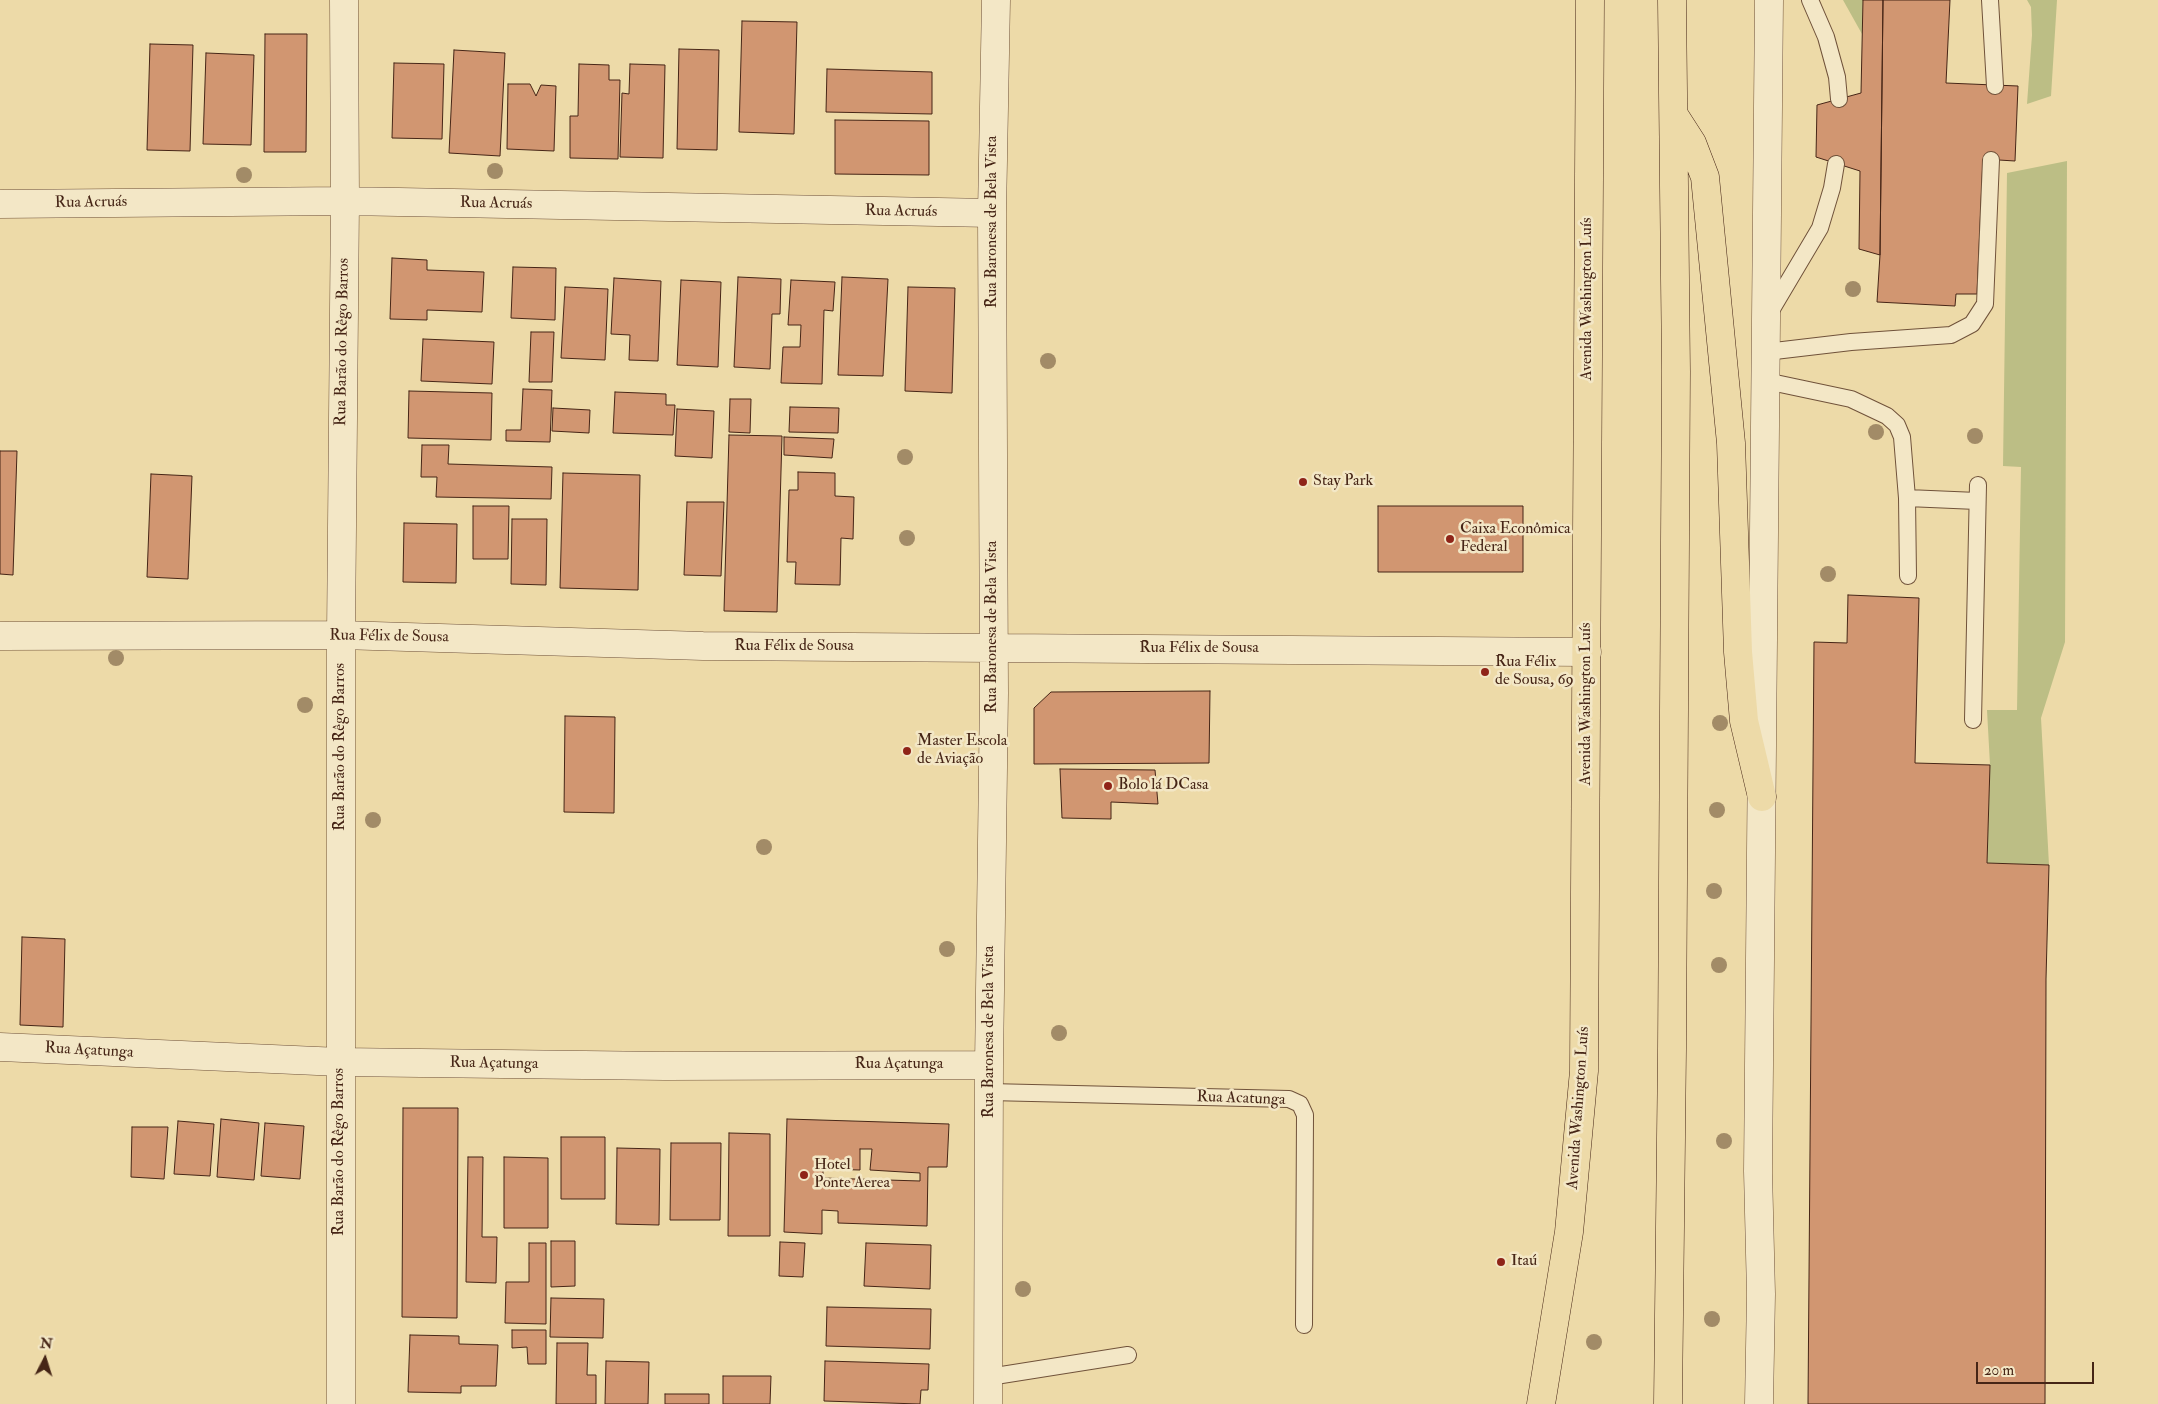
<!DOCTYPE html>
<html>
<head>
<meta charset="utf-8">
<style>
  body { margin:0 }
  #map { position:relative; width:2158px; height:1404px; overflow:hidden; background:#eddaa8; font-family:"IM FELL Double Pica",serif }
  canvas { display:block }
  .north { position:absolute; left:20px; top:1334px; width:50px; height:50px; -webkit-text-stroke:4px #f3e7c6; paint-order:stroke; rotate:5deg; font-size:14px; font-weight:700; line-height:20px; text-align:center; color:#462516 }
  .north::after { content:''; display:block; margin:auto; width:18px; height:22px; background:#462516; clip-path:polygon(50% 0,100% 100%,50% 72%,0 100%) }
  .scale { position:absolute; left:1976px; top:1362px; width:118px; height:22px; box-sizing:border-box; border:2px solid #462516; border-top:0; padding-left:6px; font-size:15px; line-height:18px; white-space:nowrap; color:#462516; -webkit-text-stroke:4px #f3e7c6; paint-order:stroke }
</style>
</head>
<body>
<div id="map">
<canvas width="2158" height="1404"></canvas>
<div class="north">N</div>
<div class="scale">20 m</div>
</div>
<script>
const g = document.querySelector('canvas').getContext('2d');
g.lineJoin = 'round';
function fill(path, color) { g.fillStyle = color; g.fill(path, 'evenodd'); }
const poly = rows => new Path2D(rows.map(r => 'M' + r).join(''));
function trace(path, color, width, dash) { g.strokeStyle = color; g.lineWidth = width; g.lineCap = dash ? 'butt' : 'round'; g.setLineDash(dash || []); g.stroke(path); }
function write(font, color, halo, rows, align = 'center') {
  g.font = font + ' "IM FELL Double Pica",serif'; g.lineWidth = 5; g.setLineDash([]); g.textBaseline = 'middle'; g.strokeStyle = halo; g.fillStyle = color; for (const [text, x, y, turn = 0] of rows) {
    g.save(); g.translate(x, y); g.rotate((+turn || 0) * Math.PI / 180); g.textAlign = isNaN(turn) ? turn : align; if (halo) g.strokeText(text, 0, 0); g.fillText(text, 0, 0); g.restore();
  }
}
const green = poly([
  [1843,0,1863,0,1862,34],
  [2027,0,2057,0,2051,96,2027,104,2032,35,2031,7],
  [2067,161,2065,642,2041,718,2049,865,1987,863,1990,765,1987,710,2017,710,2021,467,2003,466,2007,173]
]);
const building = poly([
  [1863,0,1883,0,1880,255,1859,249,1860,171,1816,157,1817,105,1861,93,1863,0],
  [1883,0,1950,0,1946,83,2018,86,2015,161,1983,159,1977,294,1956,294,1955,306,1877,302,1880,255,1883,0],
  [742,21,797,22,794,134,739,132,742,21],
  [265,34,307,34,306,152,264,152,265,34],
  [150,44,193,45,190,151,147,150,150,44],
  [679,49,719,50,717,150,677,149,679,49],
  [454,50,505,53,500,156,449,153,454,50],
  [206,53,254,55,251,145,203,144,206,53],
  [394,63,444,64,442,139,392,138,394,63],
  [579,64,609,65,609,80,620,80,618,159,570,158,570,116,578,116,579,64],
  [630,64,665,65,663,158,620,157,622,93,629,94,630,64],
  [827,69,932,72,932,114,826,112,827,69],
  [508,84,530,84,536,96,541,85,556,86,554,151,507,149,508,84],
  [835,120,929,121,929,175,835,174,835,120],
  [392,258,427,260,427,270,484,272,482,312,427,310,427,320,390,319,392,258],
  [513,267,556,268,555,320,511,318,513,267],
  [738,277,781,279,780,314,772,314,770,369,734,367,738,277],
  [842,277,888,279,883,376,838,375,842,277],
  [614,278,661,281,658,361,629,360,630,335,611,334,614,278],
  [681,280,721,282,718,367,677,365,681,280],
  [791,280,835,282,833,311,824,310,822,384,781,383,783,347,800,347,801,325,788,325,791,280],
  [565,287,608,289,605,360,561,358,565,287],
  [908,287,955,288,952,393,905,391,908,287],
  [531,332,554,332,552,382,529,382,531,332],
  [423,339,494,342,492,384,421,381,423,339],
  [523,389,552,390,550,442,506,441,506,430,521,430,523,389],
  [409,391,492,393,491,440,408,438,409,391],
  [615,392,666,394,666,405,675,405,673,435,613,433,615,392],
  [730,399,751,399,750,433,729,432,730,399],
  [790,407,839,408,838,433,789,432,790,407],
  [553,408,590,410,589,433,552,431,553,408],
  [677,409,714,411,712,458,675,456,677,409],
  [729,435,782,436,777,612,724,611,729,435],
  [784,437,834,439,832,458,784,455,784,437],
  [422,445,449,445,448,464,552,467,551,499,436,497,437,477,421,477,422,445],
  [0,451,17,451,13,575,0,574,0,451],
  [798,472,835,473,835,496,854,497,853,539,841,538,840,585,795,584,796,562,787,562,789,490,798,490,798,472],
  [563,473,640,475,638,590,560,588,563,473],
  [151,474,192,476,188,579,147,577,151,474],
  [687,502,724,502,721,576,684,575,687,502],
  [473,506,509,506,508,559,473,559,473,506],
  [1378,506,1523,506,1523,572,1378,572,1378,506],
  [512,519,547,519,546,585,511,584,512,519],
  [404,523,457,524,456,583,403,582,404,523],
  [1848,595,1919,598,1915,763,1990,765,1987,863,2049,865,2046,979,2045,1404,1808,1404,1814,642,1847,643,1848,595],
  [1210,691,1209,763,1034,764,1034,708,1051,692,1210,691],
  [565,716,615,717,614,813,564,812,565,716],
  [1060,769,1155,770,1158,804,1111,802,1111,819,1062,818,1060,769],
  [22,937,65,939,63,1027,20,1025,22,937],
  [403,1108,458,1108,457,1318,402,1317,403,1108],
  [221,1119,259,1123,254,1180,217,1177,221,1119],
  [787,1119,949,1124,947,1167,928,1167,927,1226,838,1223,838,1211,822,1210,822,1234,784,1232,787,1119],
  [860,1149,872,1149,870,1170,920,1173,920,1181,823,1178,823,1169,860,1170,860,1149],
  [178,1121,214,1124,210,1176,174,1174,178,1121],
  [265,1123,304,1126,300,1179,261,1176,265,1123],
  [132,1127,168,1127,164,1179,131,1177,132,1127],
  [729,1133,770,1134,770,1236,728,1236,729,1133],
  [561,1137,605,1137,605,1199,561,1199,561,1137],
  [671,1143,721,1143,720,1220,670,1220,671,1143],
  [617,1148,660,1149,659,1225,616,1224,617,1148],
  [468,1157,483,1157,482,1237,497,1237,496,1283,466,1282,468,1157],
  [504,1157,548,1158,548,1228,504,1228,504,1157],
  [551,1241,575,1241,575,1286,551,1287,551,1241],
  [780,1242,805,1243,803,1277,779,1276,780,1242],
  [529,1243,546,1243,546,1324,505,1323,506,1282,529,1282,529,1243],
  [866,1243,931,1245,930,1289,864,1286,866,1243],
  [551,1298,604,1299,603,1338,550,1337,551,1298],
  [827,1307,931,1309,930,1349,826,1346,827,1307],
  [512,1330,546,1330,546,1364,528,1364,527,1347,512,1348,512,1330],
  [410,1335,459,1336,459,1344,498,1345,496,1386,461,1386,461,1393,408,1392,410,1335],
  [557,1343,588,1343,587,1375,596,1375,596,1404,556,1404,557,1343],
  [606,1361,649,1362,648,1404,605,1404,606,1361],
  [825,1361,929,1364,928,1390,921,1390,920,1404,824,1401,825,1361],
  [723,1376,771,1376,770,1404,723,1404,723,1376],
  [665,1394,709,1394,709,1404,665,1404,665,1394]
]);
const service = poly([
  [1810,0,1826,37,1837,77,1839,99],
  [1990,0,1995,86],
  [1769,314,1820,228,1832,188,1836,164],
  [1766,352,1851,342,1951,335,1972,324,1985,304,1991,160],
  [1766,381,1851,399,1887,416,1897,425,1902,437,1907,498],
  [1908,576,1907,498,1977,501],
  [1973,720,1978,485],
  [989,1092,1289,1099,1300,1104,1305,1115,1304,1325],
  [989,1377,1128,1355]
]);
const minor = poly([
  [0,204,345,201,992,213],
  [0,636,341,635,703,646,1587,652],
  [0,1047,340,1062,665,1066,989,1065],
  [341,1404,341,635,345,201,344,0],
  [988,1404,989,1065,994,693,992,213,996,0],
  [1759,1404,1761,1294,1758,1171,1769,0]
]);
const trunk = poly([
  [1674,115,1692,143,1705,177,1731,443,1738,652,1744,721,1762,797],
  [1541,1404,1569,1232,1584,1071,1590,0],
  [1668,1404,1672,1049,1676,371,1672,0]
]);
const trees = [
  [495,171],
  [244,175],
  [1853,289],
  [1048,361],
  [1876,432],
  [1975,436],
  [905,457],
  [907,538],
  [1828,574],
  [116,658],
  [305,705],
  [1720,723],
  [1717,810],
  [373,820],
  [764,847],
  [1714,891],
  [947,949],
  [1719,965],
  [1059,1033],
  [1724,1141],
  [1023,1289],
  [1712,1319],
  [1594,1342]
];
const markers = [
  [1303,482,5,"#8f2418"],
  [1450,539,5,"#8f2418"],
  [1485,672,5,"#8f2418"],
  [907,751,5,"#8f2418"],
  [1108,786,5,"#8f2418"],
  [804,1175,5,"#8f2418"],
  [1501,1262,5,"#8f2418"]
];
const streetNames = [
  ["Rua Acruás",91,203,-1],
  ["Rua Acruás",496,204,1],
  ["Rua Acruás",901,212,1],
  ["Rua Baronesa de Bela Vista",993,222,-90],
  ["Avenida Washington Luís",1588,299,-90],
  ["Rua Barão do Rêgo Barros",343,342,-89],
  ["Rua Baronesa de Bela Vista",993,627,-90],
  ["Rua Félix de Sousa",389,637,1],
  ["Rua Félix de Sousa",794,647],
  ["Rua Félix de Sousa",1199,649],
  ["Avenida Washington Luís",1587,704,-90],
  ["Rua Barão do Rêgo Barros",341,747,-90],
  ["Rua Baronesa de Bela Vista",990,1032,-90],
  ["Rua Açatunga",89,1051,3],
  ["Rua Açatunga",494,1064,1],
  ["Rua Açatunga",899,1065],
  ["Rua Acatunga",1241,1099,2],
  ["Avenida Washington Luís",1579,1108,-86],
  ["Rua Barão do Rêgo Barros",340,1152,-90]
];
const poiNames = [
  ["Stay Park",1313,482],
  ["Caixa Econômica",1460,530],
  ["Federal",1460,548],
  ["Rua Félix",1495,663],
  ["de Sousa, 69",1495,681],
  ["Master Escola",917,742],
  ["de Aviação",917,760],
  ["Bolo lá DCasa",1118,786],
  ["Hotel",814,1166],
  ["Ponte Aerea",814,1184],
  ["Itaú",1511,1262]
];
fill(green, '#bcbe85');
fill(building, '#d19671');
trace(building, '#462516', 1);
trace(service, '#70523a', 18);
trace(minor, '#70523a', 29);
trace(trunk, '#462516', 29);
trace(service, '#f3e7c6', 16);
trace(minor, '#f3e7c6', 28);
trace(trunk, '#eddaa8', 28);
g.fillStyle = '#a28b67';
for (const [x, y] of trees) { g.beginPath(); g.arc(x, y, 8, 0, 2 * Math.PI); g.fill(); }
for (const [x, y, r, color] of markers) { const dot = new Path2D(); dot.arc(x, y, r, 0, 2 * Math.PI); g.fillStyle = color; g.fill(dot); trace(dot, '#f3e7c6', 2); }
write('16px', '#462516', '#f3e7c6', streetNames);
write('16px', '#462516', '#f3e7c6', poiNames, 'left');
</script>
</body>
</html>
